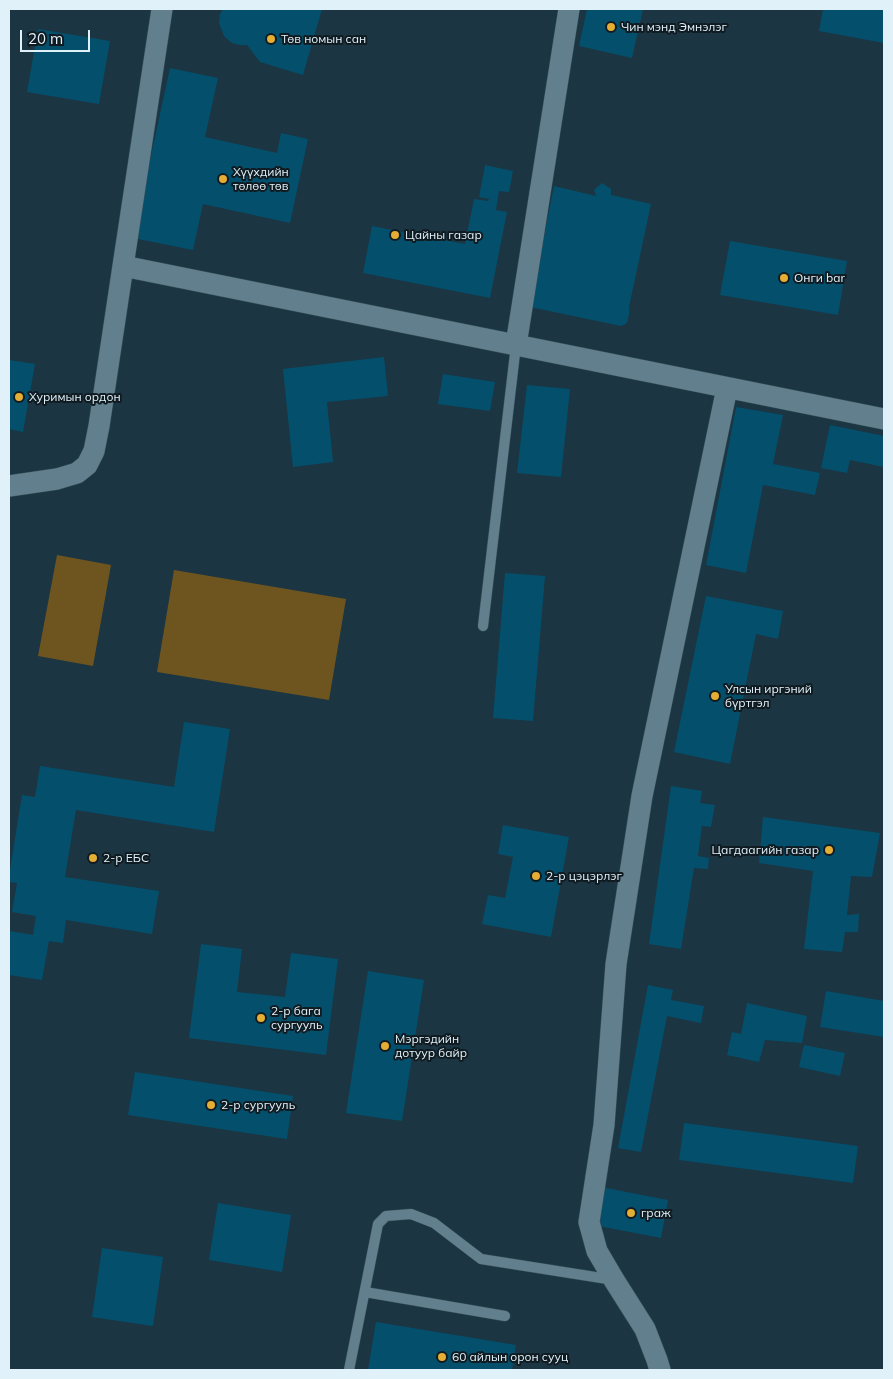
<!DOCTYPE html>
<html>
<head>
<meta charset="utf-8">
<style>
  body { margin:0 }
  #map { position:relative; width:893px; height:1379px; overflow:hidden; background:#1b3542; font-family:Mulish,sans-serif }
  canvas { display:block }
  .frame { position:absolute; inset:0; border:10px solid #e1f1f9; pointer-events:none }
  .scale { position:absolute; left:20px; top:30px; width:70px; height:22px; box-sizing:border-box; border:2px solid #e1f1f9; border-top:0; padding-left:6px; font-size:15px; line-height:18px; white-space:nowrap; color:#e1f1f9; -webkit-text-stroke:4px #101b21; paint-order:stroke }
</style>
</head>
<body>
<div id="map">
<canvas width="893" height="1379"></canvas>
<div class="frame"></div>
<div class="scale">20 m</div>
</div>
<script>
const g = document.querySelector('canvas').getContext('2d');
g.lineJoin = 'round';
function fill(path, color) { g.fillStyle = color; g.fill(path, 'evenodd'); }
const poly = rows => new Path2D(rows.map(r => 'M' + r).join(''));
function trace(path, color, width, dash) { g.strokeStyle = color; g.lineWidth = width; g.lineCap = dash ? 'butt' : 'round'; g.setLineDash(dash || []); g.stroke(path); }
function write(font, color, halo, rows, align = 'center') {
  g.font = font + ' Mulish,sans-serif'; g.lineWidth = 4; g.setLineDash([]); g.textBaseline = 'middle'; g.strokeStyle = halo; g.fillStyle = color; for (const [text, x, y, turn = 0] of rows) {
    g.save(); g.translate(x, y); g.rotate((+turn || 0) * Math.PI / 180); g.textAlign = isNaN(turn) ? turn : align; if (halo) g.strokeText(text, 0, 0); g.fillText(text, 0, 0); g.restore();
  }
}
const green = poly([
  [57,555,111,565,93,666,38,656],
  [174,570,346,599,329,700,157,672]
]);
const building = poly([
  [223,9,322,9,303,75,260,62,247,45,240,45,232,43,224,36,219,23,220,14],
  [587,9,643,9,632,58,579,46],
  [823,9,884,9,884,43,819,31],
  [38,29,110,41,99,104,27,92],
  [170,68,218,78,205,137,277,153,281,133,308,139,290,223,203,204,193,250,133,238],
  [485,165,513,171,509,192,499,191,496,210,507,212,490,298,363,273,372,226,465,244,474,199,488,201,489,199,479,197],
  [602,183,611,189,611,195,651,204,629,307,629,314,627,323,621,326,530,307,554,186,596,196,594,190],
  [730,241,847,261,838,315,720,295],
  [384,357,388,396,327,402,333,462,293,467,283,369],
  [9,360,35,364,23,432,9,429],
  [443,374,495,382,490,411,438,404],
  [527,385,570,389,561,477,517,473],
  [736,407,783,415,773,464,820,473,815,495,763,485,746,573,706,565],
  [830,425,884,436,884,467,850,460,847,473,821,468],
  [505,573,545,576,533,721,493,718],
  [706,596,783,611,778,639,756,634,730,764,674,752],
  [184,722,230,729,214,832,76,810,65,877,159,891,152,934,66,920,63,943,49,941,42,980,9,975,9,931,33,935,36,916,12,912,17,883,9,882,9,876,22,795,35,797,40,766,174,787],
  [671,786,702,791,700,803,715,805,711,827,702,826,698,856,709,858,708,869,694,868,681,949,649,944],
  [763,817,880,833,872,877,851,876,847,915,859,914,858,932,845,932,842,952,804,949,813,871,759,863],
  [503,825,569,837,551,937,482,924,488,895,505,898,513,857,498,854],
  [201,944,242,949,237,992,285,997,291,953,338,959,326,1055,189,1038],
  [368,971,424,980,402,1121,346,1113],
  [648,985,673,990,671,1000,704,1006,701,1023,667,1016,641,1152,618,1148],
  [826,991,884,1001,884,1037,820,1027],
  [747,1003,807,1016,802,1043,765,1040,759,1062,727,1055,732,1032,741,1034],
  [804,1045,845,1053,840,1076,799,1067],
  [135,1072,293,1096,287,1139,128,1115],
  [684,1123,858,1146,853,1183,679,1160],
  [601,1187,668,1200,661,1238,593,1225],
  [218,1203,291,1215,282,1272,209,1260],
  [102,1248,163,1257,153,1326,92,1317],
  [376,1322,516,1345,512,1370,368,1370]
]);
const lane = poly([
  [483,626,516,345],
  [365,1292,505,1316],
  [349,1370,378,1224,386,1216,411,1214,434,1223,481,1259,614,1280]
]);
const street = poly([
  [162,9,123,266,884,419],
  [516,345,569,9],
  [9,486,57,479,77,473,87,465,94,451,99,426,123,266],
  [660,1370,657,1360,645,1329,614,1280,597,1251,589,1222,604,1125,616,964,642,796,727,388]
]);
const markers = [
  [611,27,5,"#e4ae35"],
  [271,39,5,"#e4ae35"],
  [223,179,5,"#e4ae35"],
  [395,235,5,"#e4ae35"],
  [784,278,5,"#e4ae35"],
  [19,397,5,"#e4ae35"],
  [715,696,5,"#e4ae35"],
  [829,850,5,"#e4ae35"],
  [93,858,5,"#e4ae35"],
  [536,876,5,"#e4ae35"],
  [261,1018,5,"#e4ae35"],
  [385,1046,5,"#e4ae35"],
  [211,1105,5,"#e4ae35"],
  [631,1213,5,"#e4ae35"],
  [442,1357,5,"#e4ae35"]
];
const poiNames = [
  ["Чин мэнд Эмнэлэг",621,27],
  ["Төв номын сан",281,39],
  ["Хүүхдийн",233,172],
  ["төлөө төв",233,186],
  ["Цайны газар",405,235],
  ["Онги bar",794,278],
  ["Хуримын ордон",29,397],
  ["Улсын иргэний",725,689],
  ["бүртгэл",725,703],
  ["Цагдаагийн газар",819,850,"right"],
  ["2-р ЕБС",103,858],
  ["2-р цэцэрлэг",546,876],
  ["2-р бага",271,1011],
  ["сургууль",271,1025],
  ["Мэргэдийн",395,1039],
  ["дотуур байр",395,1053],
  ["2-р сургууль",221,1105],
  ["граж",641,1213],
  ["60 айлын орон сууц",452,1357]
];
fill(green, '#6e551f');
fill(building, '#04506c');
trace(lane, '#38505a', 11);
trace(street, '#38505a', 22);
trace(lane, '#627f8d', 10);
trace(street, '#627f8d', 21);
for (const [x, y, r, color] of markers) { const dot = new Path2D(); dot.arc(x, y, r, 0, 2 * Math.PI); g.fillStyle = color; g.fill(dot); trace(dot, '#101b21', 2); }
write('12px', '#e1f1f9', '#101b21', poiNames, 'left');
</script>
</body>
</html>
